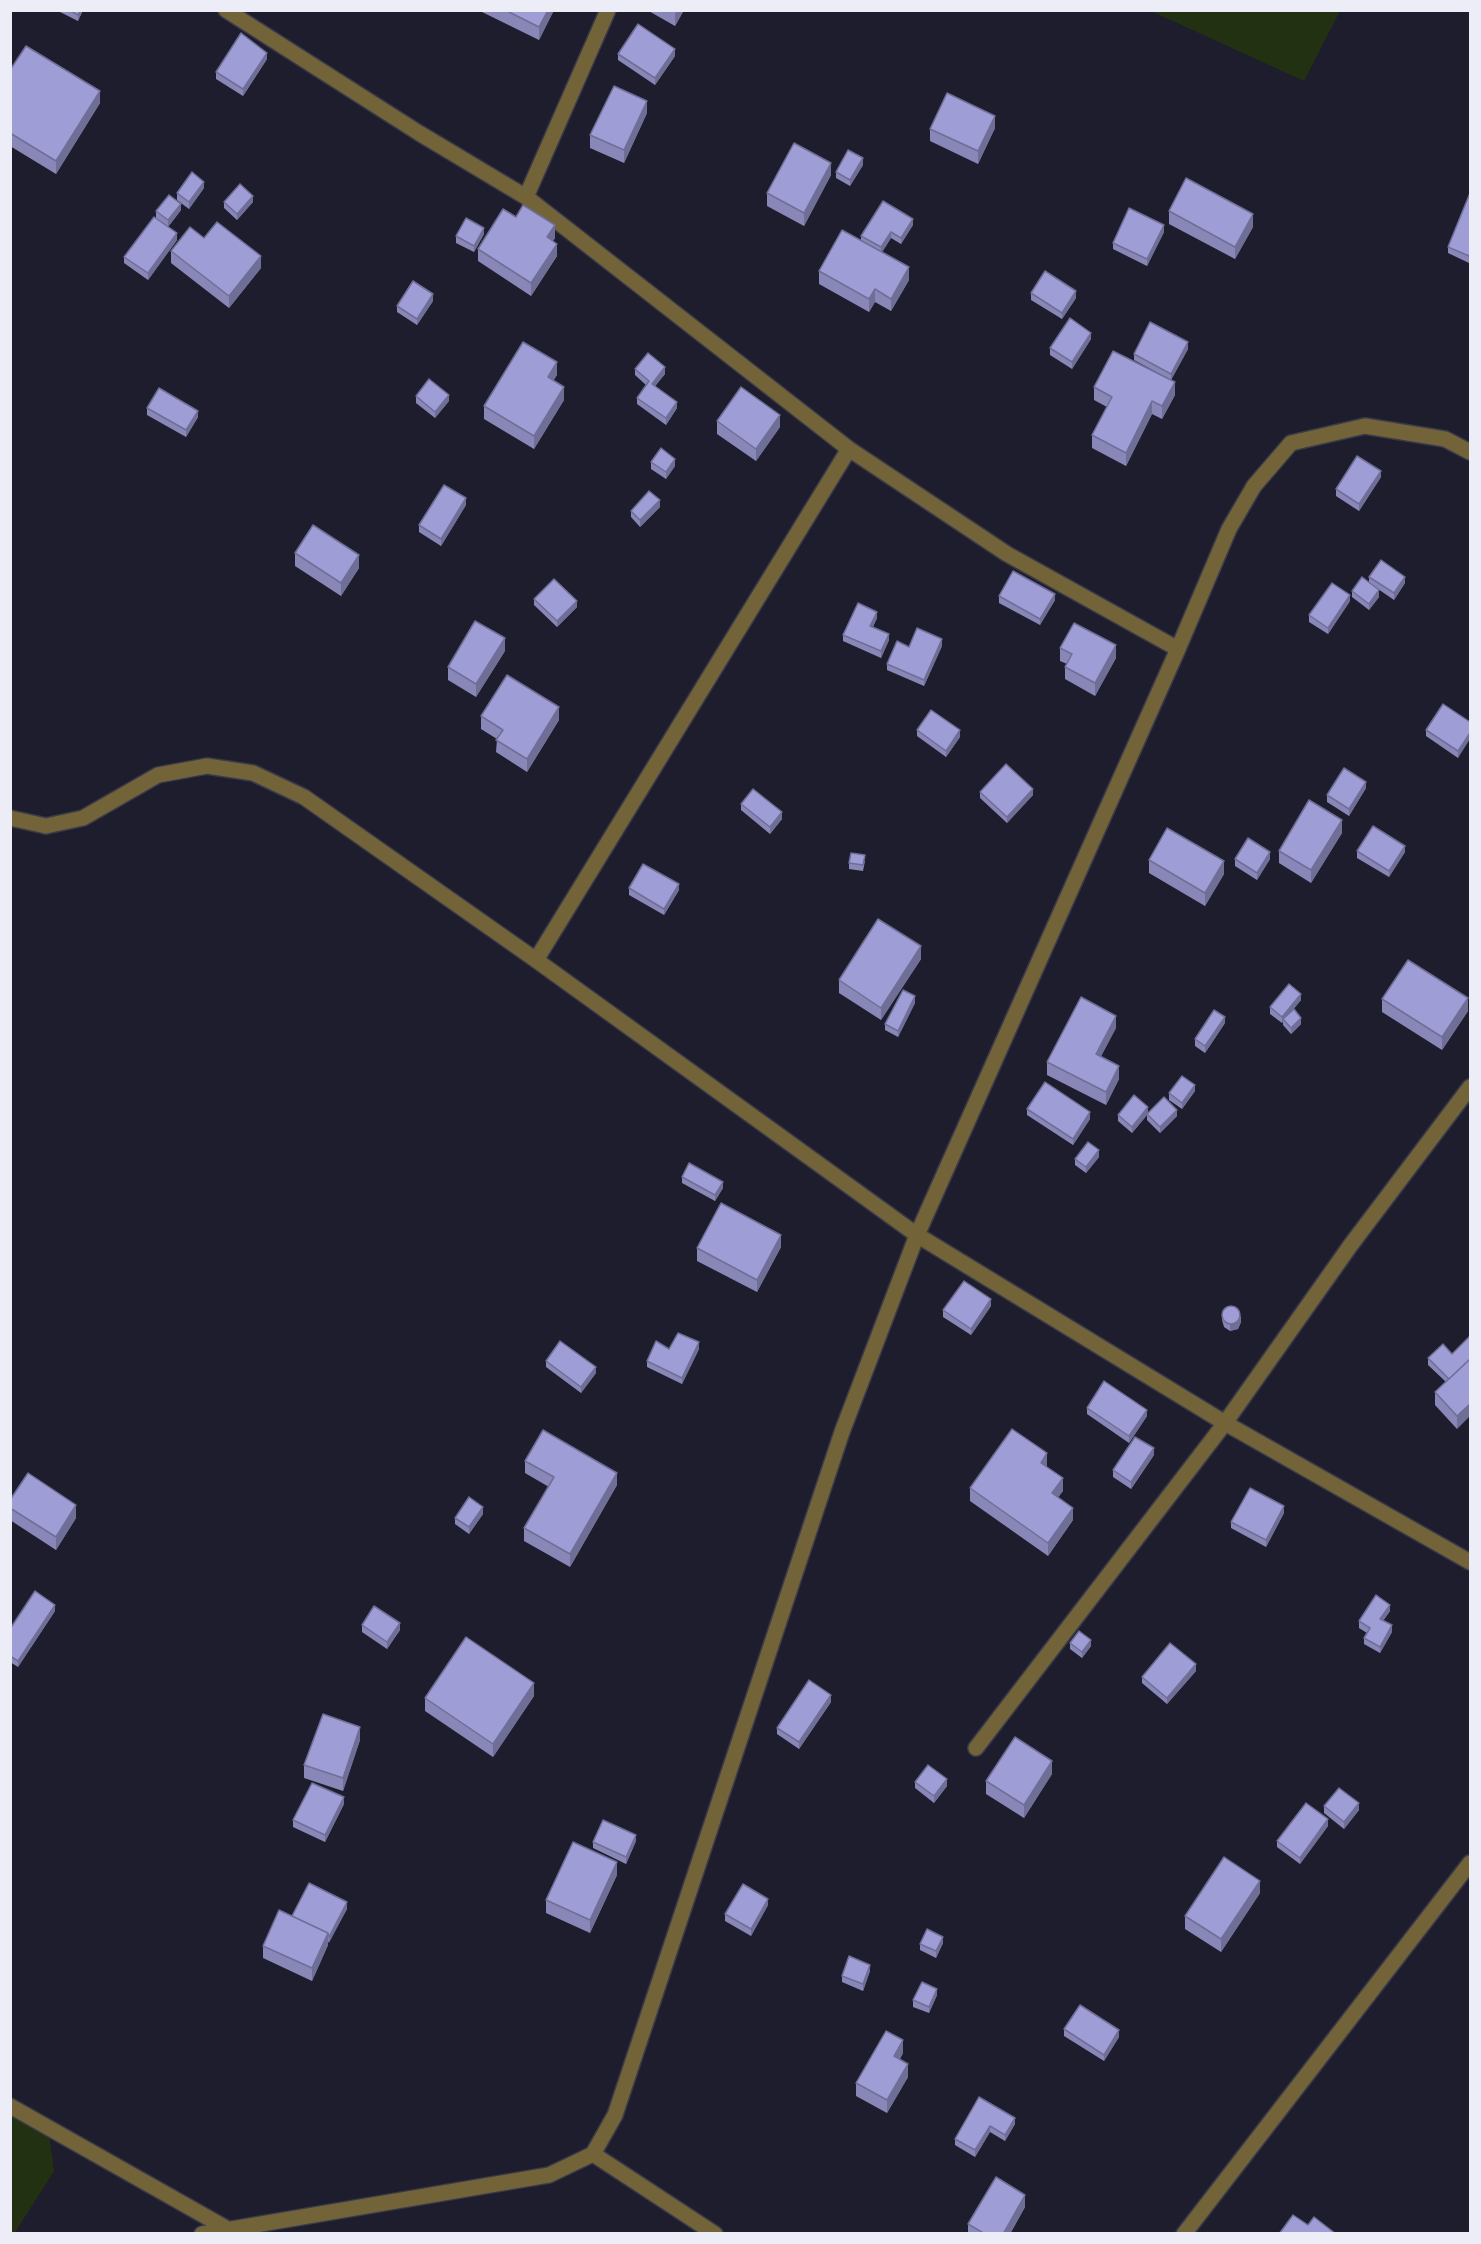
<!DOCTYPE html>
<html>
<head>
<meta charset="utf-8">
<style>
  body { margin:0 }
  #map { position:relative; width:1481px; height:2244px; overflow:hidden; background:#1d1d2d; font-family:Bitter,serif }
  canvas { display:block }
  .frame { position:absolute; inset:0; border:12px solid #ededf8; pointer-events:none }
</style>
</head>
<body>
<div id="map">
<canvas width="1481" height="2244"></canvas>
<div class="frame"></div>
</div>
<script>
const g = document.querySelector('canvas').getContext('2d');
g.lineJoin = 'round';
function fill(path, color) { g.fillStyle = color; g.fill(path, 'evenodd'); }
const poly = rows => new Path2D(rows.map(r => 'M' + r).join(''));
function trace(path, color, width, dash) { g.strokeStyle = color; g.lineWidth = width; g.lineCap = dash ? 'butt' : 'round'; g.setLineDash(dash || []); g.stroke(path); }
const green = poly([
  [1151,11,1340,11,1304,81],
  [10,2111,49,2133,54,2171,14,2234,10,2233]
]);
const street = poly([
  [226,10,419,133,526,197,849,449,1007,554,1178,649],
  [526,197,608,10],
  [10,818,46,826,83,818,158,775,207,766,253,773,304,797,536,960,917,1235,1225,1423,1470,1562],
  [536,960,849,449],
  [976,1748,1225,1423,1350,1246,1470,1087],
  [10,2106,226,2228],
  [593,2154,715,2234],
  [202,2234,549,2175,593,2154,615,2115,842,1432,917,1235,1178,649,1229,529,1254,486,1291,443,1365,426,1445,439,1470,452],
  [1184,2234,1470,1863]
]);
const wall = poly([
  [56,10,83,10,78,21],
  [482,10,554,10,539,40,482,12],
  [647,10,684,10,675,26],
  [618,54,675,56,655,85,618,60],
  [267,59,243,96,216,79,216,72],
  [10,70,100,103,56,174,10,146],
  [647,113,624,163,590,148,590,135],
  [995,128,978,164,930,141,930,129],
  [863,165,850,186,836,178,836,172],
  [831,175,804,226,767,206,767,193],
  [204,188,189,209,177,200,177,193],
  [1470,193,1469,263,1448,253,1448,247],
  [224,202,253,202,237,220,224,208],
  [181,210,168,227,177,240,148,280,124,263,124,257,156,218,156,211],
  [1169,211,1253,227,1235,259,1169,224],
  [516,217,555,238,553,241,557,256,531,296,478,261,478,249],
  [913,225,901,244,891,238,882,252,909,280,891,311,875,302,869,312,819,284,819,271,861,241,861,236],
  [1164,232,1147,266,1113,249,1113,243],
  [484,234,474,252,456,243,456,236],
  [204,238,261,268,229,308,171,263,171,251],
  [1031,293,1076,298,1062,319,1031,300],
  [433,301,417,325,397,312,397,306],
  [1091,339,1072,369,1050,355,1050,348],
  [1188,349,1171,380,1134,360,1134,354],
  [635,369,665,374,655,386,677,408,666,425,637,404,637,398,646,385,635,375],
  [557,375,553,380,564,400,534,449,484,419,484,406],
  [1094,387,1175,395,1162,419,1152,414,1126,466,1092,448,1092,435,1107,407,1094,400],
  [416,396,449,401,435,418,416,403],
  [147,408,198,417,186,437,147,415],
  [717,421,780,427,756,461,717,434],
  [651,462,675,466,666,479,651,469],
  [1381,477,1359,511,1336,496,1336,489],
  [466,505,441,546,419,532,419,525],
  [660,507,640,527,631,517,631,511],
  [295,553,359,568,341,596,295,566],
  [1369,577,1405,583,1394,600,1378,589,1379,597,1369,610,1352,597,1352,591,1369,582],
  [999,596,1055,600,1040,625,999,603],
  [534,599,577,607,557,627,534,605],
  [1350,601,1328,634,1309,622,1309,615],
  [877,618,873,627,889,640,881,658,843,641,843,635],
  [942,646,924,686,887,670,887,664],
  [1060,648,1116,658,1095,696,1065,679,1065,667,1067,664,1060,661],
  [505,651,476,697,448,680,448,667],
  [481,716,559,720,527,772,496,752,497,739,481,729],
  [1470,722,1458,758,1426,736,1426,730],
  [917,730,960,737,946,757,917,736],
  [1366,788,1349,816,1327,802,1327,795],
  [980,792,1033,795,1007,823,980,798],
  [741,804,782,819,770,834,741,810],
  [1342,833,1311,883,1279,863,1279,851],
  [1357,851,1405,852,1389,877,1357,858],
  [1235,859,1270,859,1257,880,1235,866],
  [1149,860,1224,874,1205,906,1149,873],
  [865,861,863,871,849,869,849,863],
  [629,888,679,890,664,915,629,895],
  [921,959,881,1020,839,993,839,980],
  [1382,999,1468,1011,1442,1050,1382,1012],
  [1301,1000,1291,1012,1301,1024,1291,1034,1283,1025,1283,1021,1282,1023,1270,1014,1270,1007],
  [915,1003,898,1037,885,1030,885,1024],
  [1225,1023,1205,1053,1195,1046,1195,1039],
  [1116,1028,1101,1056,1119,1079,1106,1105,1047,1075,1047,1062],
  [1195,1091,1182,1109,1169,1100,1169,1093],
  [1027,1109,1090,1119,1073,1145,1027,1115],
  [1148,1113,1177,1116,1160,1133,1147,1120,1147,1115,1132,1133,1118,1121,1118,1115],
  [1099,1157,1086,1173,1075,1165,1075,1159],
  [682,1177,723,1188,715,1201,682,1183],
  [781,1247,757,1292,697,1261,697,1248],
  [991,1306,971,1335,943,1317,943,1310],
  [1222,1313,1241,1322,1238,1329,1230,1331,1224,1327,1222,1320],
  [1470,1336,1457,1429,1435,1405,1435,1392,1446,1382,1428,1365,1428,1358,1452,1354],
  [669,1349,699,1349,682,1384,647,1367,647,1361],
  [546,1361,596,1373,581,1393,546,1367],
  [1087,1408,1147,1416,1129,1443,1087,1414],
  [1154,1455,1131,1489,1113,1477,1113,1470],
  [525,1461,617,1485,570,1567,524,1541,524,1528,549,1487,525,1473],
  [1047,1466,1047,1467,1063,1491,1058,1497,1073,1520,1048,1556,970,1501,970,1488],
  [10,1500,76,1518,56,1550,10,1520],
  [1284,1513,1266,1547,1231,1528,1231,1522],
  [483,1514,469,1534,455,1524,455,1518],
  [55,1611,18,1667,10,1662,10,1629],
  [1390,1611,1383,1621,1392,1632,1380,1653,1364,1644,1364,1638,1367,1633,1359,1628,1359,1621],
  [362,1625,400,1630,387,1649,362,1632],
  [1070,1643,1091,1646,1082,1658,1070,1649],
  [1196,1671,1167,1704,1142,1683,1142,1677],
  [534,1696,493,1757,425,1711,425,1698],
  [831,1702,799,1749,777,1734,777,1728],
  [360,1740,343,1791,304,1778,304,1765],
  [1052,1774,1024,1818,986,1794,986,1781],
  [915,1782,947,1786,934,1803,915,1788],
  [344,1804,325,1842,293,1827,293,1820],
  [1324,1806,1359,1810,1344,1829,1324,1813],
  [1328,1826,1300,1864,1277,1847,1277,1841],
  [636,1841,626,1864,593,1848,593,1842],
  [617,1875,590,1933,546,1913,546,1900],
  [1260,1893,1221,1952,1185,1929,1185,1916],
  [768,1905,751,1936,725,1921,725,1914],
  [347,1909,328,1943,328,1945,312,1981,263,1958,263,1946,292,1916],
  [943,1943,936,1958,920,1950,920,1944],
  [870,1971,863,1991,842,1982,842,1976],
  [937,1995,929,2013,913,2007,913,2000],
  [1064,2029,1119,2037,1104,2061,1064,2036],
  [903,2053,900,2059,908,2077,887,2113,856,2096,856,2083],
  [979,2097,1015,2124,1005,2141,990,2132,975,2157,955,2145,955,2139],
  [1025,2207,1010,2234,968,2234,968,2224]
]);
const shadedWall = poly([
  [80,10,83,10,78,21,78,15],
  [548,10,554,10,539,40,539,27],
  [677,10,684,10,675,26,675,14],
  [675,49,675,56,655,85,655,78],
  [267,53,267,59,243,96,243,89],
  [100,91,100,103,56,174,56,161],
  [647,101,647,113,624,163,624,150],
  [995,116,995,128,978,164,978,151],
  [863,158,863,165,850,186,850,180],
  [831,163,831,175,804,226,804,213],
  [204,182,204,188,189,209,189,202],
  [253,196,253,202,237,220,237,214],
  [181,204,181,210,168,227,168,220],
  [1253,214,1253,227,1235,259,1235,247],
  [913,219,913,225,901,244,901,238],
  [555,225,555,238,547,250,547,237],
  [1164,225,1164,232,1147,266,1147,259],
  [484,228,484,234,474,252,474,246],
  [891,232,891,238,881,254,881,247],
  [177,233,177,240,148,280,148,273],
  [557,244,557,256,531,296,531,283],
  [261,256,261,268,229,308,229,296],
  [909,267,909,280,891,311,891,299],
  [875,289,875,302,869,312,869,299],
  [1076,291,1076,298,1062,319,1062,313],
  [433,294,433,301,417,325,417,319],
  [1091,333,1091,339,1072,369,1072,362],
  [1188,342,1188,349,1171,380,1171,374],
  [557,362,557,375,548,390,548,377],
  [665,367,665,374,652,390,652,384],
  [1175,382,1175,395,1162,419,1162,406],
  [564,387,564,400,534,449,534,436],
  [449,395,449,401,435,418,435,412],
  [1152,401,1152,414,1126,466,1126,453],
  [677,402,677,408,666,425,666,418],
  [198,411,198,417,186,437,186,430],
  [780,415,780,427,756,461,756,449],
  [675,459,675,466,666,479,666,472],
  [1381,471,1381,477,1359,511,1359,504],
  [466,498,466,505,441,546,441,539],
  [660,500,660,507,640,527,640,520],
  [359,555,359,568,341,596,341,583],
  [1405,577,1405,583,1394,600,1394,593],
  [1379,590,1379,597,1369,610,1369,604],
  [1055,594,1055,600,1040,625,1040,619],
  [1350,595,1350,601,1328,634,1328,628],
  [577,601,577,607,557,627,557,621],
  [877,612,877,618,870,632,870,626],
  [889,634,889,640,881,658,881,651],
  [505,638,505,651,476,697,476,684],
  [942,639,942,646,924,686,924,680],
  [1116,645,1116,658,1095,696,1095,683],
  [559,707,559,720,527,772,527,759],
  [960,730,960,737,946,757,946,751],
  [1470,733,1470,739,1458,758,1458,751],
  [1366,782,1366,788,1349,816,1349,809],
  [1033,789,1033,795,1007,823,1007,817],
  [782,812,782,819,770,834,770,827],
  [1342,820,1342,833,1311,883,1311,870],
  [1405,846,1405,852,1389,877,1389,871],
  [1270,852,1270,859,1257,880,1257,873],
  [1224,861,1224,874,1205,906,1205,893],
  [679,884,679,890,664,915,664,909],
  [921,946,921,959,881,1020,881,1008],
  [1301,994,1301,1000,1284,1020,1283,1019,1283,1021,1282,1023,1282,1017],
  [915,996,915,1003,898,1037,898,1031],
  [1468,998,1468,1011,1442,1050,1442,1037],
  [1116,1016,1116,1028,1096,1066,1096,1054],
  [1225,1017,1225,1023,1205,1053,1205,1046],
  [1301,1018,1301,1024,1291,1034,1291,1028],
  [1119,1066,1119,1079,1106,1105,1106,1092],
  [1195,1085,1195,1091,1182,1109,1182,1103],
  [1148,1107,1148,1114,1132,1133,1132,1127],
  [1177,1110,1177,1116,1160,1133,1160,1127],
  [1090,1112,1090,1119,1073,1145,1073,1139],
  [1099,1150,1099,1157,1086,1173,1086,1167],
  [723,1182,723,1188,715,1201,715,1195],
  [781,1235,781,1247,757,1292,757,1280],
  [991,1299,991,1306,971,1335,971,1329],
  [1241,1316,1241,1322,1238,1329,1230,1331,1230,1324],
  [699,1342,699,1349,682,1384,682,1378],
  [596,1367,596,1373,581,1393,581,1387],
  [1470,1404,1470,1416,1457,1429,1457,1416],
  [1147,1410,1147,1416,1129,1443,1129,1436],
  [1154,1448,1154,1455,1131,1489,1131,1482],
  [1047,1453,1047,1466,1041,1476,1041,1463],
  [617,1473,617,1485,570,1567,570,1554],
  [1063,1478,1063,1491,1052,1506,1052,1493],
  [76,1505,76,1518,56,1550,56,1537],
  [1284,1506,1284,1513,1266,1547,1266,1540],
  [483,1507,483,1514,469,1534,469,1527],
  [1073,1508,1073,1520,1048,1556,1048,1543],
  [55,1605,55,1611,18,1667,18,1661],
  [1390,1605,1390,1611,1380,1625,1380,1619],
  [400,1623,400,1630,387,1649,387,1642],
  [1392,1625,1392,1632,1380,1653,1380,1647],
  [1091,1640,1091,1646,1082,1658,1082,1652],
  [1196,1664,1196,1671,1167,1704,1167,1698],
  [534,1683,534,1696,493,1757,493,1744],
  [831,1695,831,1702,799,1749,799,1742],
  [360,1727,360,1740,343,1791,343,1778],
  [1052,1761,1052,1774,1024,1818,1024,1805],
  [947,1779,947,1786,934,1803,934,1796],
  [344,1797,344,1804,325,1842,325,1835],
  [1359,1803,1359,1810,1344,1829,1344,1822],
  [1328,1819,1328,1826,1300,1864,1300,1858],
  [636,1835,636,1841,626,1864,626,1857],
  [617,1862,617,1875,590,1933,590,1920],
  [1260,1881,1260,1893,1221,1952,1221,1939],
  [768,1899,768,1905,751,1936,751,1929],
  [347,1902,347,1909,329,1943,329,1937],
  [328,1933,328,1945,312,1981,312,1968],
  [943,1937,943,1943,936,1958,936,1951],
  [870,1965,870,1971,863,1991,863,1984],
  [937,1989,937,1995,929,2013,929,2007],
  [1119,2030,1119,2037,1104,2061,1104,2055],
  [903,2040,903,2053,894,2069,894,2056],
  [908,2064,908,2077,887,2113,887,2100],
  [1015,2118,1015,2124,1005,2141,1005,2135],
  [990,2126,990,2132,975,2157,975,2150],
  [1025,2195,1025,2207,1010,2234,1003,2234]
]);
const building = poly([
  [69,10,80,10,78,15,69,10],
  [505,10,548,10,539,27,505,10],
  [638,24,675,49,655,78,618,54,638,24],
  [241,33,267,53,243,89,216,72,241,33],
  [26,46,100,91,56,161,10,133,10,70,26,46],
  [614,86,647,101,624,150,590,135,614,86],
  [947,93,995,116,978,151,930,129,947,93],
  [794,143,831,163,804,213,767,193,794,143],
  [848,150,863,158,850,180,836,172,848,150],
  [192,172,204,182,189,202,177,193,192,172],
  [1186,178,1253,214,1235,247,1169,211,1186,178],
  [240,184,253,196,237,214,224,202,240,184],
  [1470,193,1470,253,1469,256,1448,247,1470,193],
  [169,195,181,204,168,220,156,211,169,195],
  [883,201,913,219,901,238,891,232,881,247,861,236,883,201],
  [523,205,555,225,547,237,557,244,531,283,478,249,503,209,516,217,523,205],
  [1129,208,1164,225,1147,259,1113,243,1129,208],
  [154,217,177,233,148,273,124,257,154,217],
  [466,218,484,228,474,246,456,236,466,218],
  [217,222,261,256,229,296,171,251,190,227,204,238,217,222],
  [842,230,909,267,891,299,875,289,869,299,819,271,842,230],
  [1045,271,1076,291,1062,313,1031,293,1045,271],
  [413,281,433,294,417,319,397,306,413,281],
  [1070,318,1091,333,1072,362,1050,348,1070,318],
  [1150,322,1188,342,1171,374,1134,354,1150,322],
  [523,342,557,362,548,377,564,387,534,436,484,406,523,342],
  [1113,351,1175,382,1162,406,1152,401,1126,453,1092,435,1112,397,1094,387,1113,351],
  [648,353,665,367,652,384,677,402,666,418,637,398,649,381,635,369,648,353],
  [429,379,449,395,435,412,416,396,429,379],
  [741,387,780,415,756,449,717,421,741,387],
  [159,388,198,411,186,430,147,408,159,388],
  [661,448,675,459,666,472,651,462,661,448],
  [1357,456,1381,471,1359,504,1336,489,1357,456],
  [444,485,466,498,441,539,419,525,444,485],
  [649,491,660,500,640,520,631,511,649,491],
  [313,525,359,555,341,583,295,553,313,525],
  [1381,560,1405,577,1394,593,1369,577,1381,560],
  [1013,571,1055,594,1040,619,999,596,1013,571],
  [1362,577,1379,590,1369,604,1352,591,1362,577],
  [554,579,577,601,557,621,534,599,554,579],
  [1332,583,1350,595,1328,628,1309,615,1332,583],
  [858,603,877,612,870,626,889,634,881,651,843,635,858,603],
  [475,621,505,638,476,684,448,667,475,621],
  [1074,623,1116,645,1095,683,1065,667,1072,654,1060,648,1074,623],
  [917,628,942,639,924,680,887,664,897,641,909,647,917,628],
  [507,675,559,707,527,759,496,740,503,730,481,716,507,675],
  [1443,704,1470,722,1470,733,1458,751,1426,730,1443,704],
  [931,710,960,730,946,751,917,730,931,710],
  [1006,764,1033,789,1007,817,980,792,1006,764],
  [1344,768,1366,782,1349,809,1327,795,1344,768],
  [753,789,782,812,770,827,741,804,753,789],
  [1309,800,1342,820,1311,870,1279,851,1309,800],
  [1373,826,1405,846,1389,871,1357,851,1373,826],
  [1167,828,1224,861,1205,893,1149,860,1167,828],
  [1248,838,1270,852,1257,873,1235,859,1248,838],
  [851,853,865,855,863,865,849,863,851,853],
  [643,864,679,884,664,909,629,888,643,864],
  [878,919,921,946,881,1008,839,980,878,919],
  [1408,960,1468,998,1442,1037,1382,999,1408,960],
  [1289,984,1301,994,1282,1017,1270,1007,1289,984],
  [903,990,915,996,898,1031,885,1024,903,990],
  [1081,997,1116,1016,1096,1054,1119,1066,1106,1092,1047,1062,1081,997],
  [1294,1009,1301,1018,1291,1028,1283,1019,1294,1009],
  [1214,1010,1225,1017,1205,1046,1195,1039,1214,1010],
  [1182,1076,1195,1085,1182,1103,1169,1093,1182,1076],
  [1045,1082,1090,1112,1073,1139,1027,1109,1045,1082],
  [1134,1095,1148,1107,1132,1127,1118,1115,1134,1095],
  [1164,1097,1177,1110,1160,1127,1147,1114,1164,1097],
  [1088,1142,1099,1150,1086,1167,1075,1159,1088,1142],
  [689,1163,723,1182,715,1195,682,1177,689,1163],
  [721,1203,781,1235,757,1280,697,1248,721,1203],
  [964,1281,991,1299,971,1329,943,1310,964,1281],
  '1222 1315a9 9 0 1 1 18 0a9 9 0 1 1-18 0Z',
  [678,1333,699,1342,682,1378,647,1361,656,1341,669,1349,678,1333],
  [1470,1336,1470,1359,1449,1379,1428,1358,1443,1344,1452,1354,1470,1336],
  [560,1341,596,1367,581,1387,546,1361,560,1341],
  [1470,1359,1470,1404,1457,1416,1435,1392,1470,1359],
  [1104,1381,1147,1410,1129,1436,1087,1408,1104,1381],
  [1012,1429,1047,1453,1041,1463,1063,1478,1052,1493,1073,1508,1048,1543,970,1488,1012,1429],
  [543,1430,617,1473,570,1554,524,1528,554,1477,525,1461,543,1430],
  [1135,1437,1154,1448,1131,1482,1113,1470,1135,1437],
  [28,1473,76,1505,56,1537,10,1508,10,1500,28,1473],
  [1250,1488,1284,1506,1266,1540,1231,1522,1250,1488],
  [469,1497,483,1507,469,1527,455,1518,469,1497],
  [35,1591,55,1605,18,1661,10,1656,10,1629,35,1591],
  [1376,1595,1390,1605,1380,1619,1392,1625,1380,1647,1364,1638,1370,1628,1359,1621,1376,1595],
  [374,1606,400,1623,387,1642,362,1625,374,1606],
  [1079,1631,1091,1640,1082,1652,1070,1643,1079,1631],
  [466,1637,534,1683,493,1744,425,1698,466,1637],
  [1170,1643,1196,1664,1167,1698,1142,1677,1170,1643],
  [809,1680,831,1695,799,1742,777,1728,809,1680],
  [323,1714,360,1727,343,1778,304,1765,323,1714],
  [1015,1737,1052,1761,1024,1805,986,1781,1015,1737],
  [928,1765,947,1779,934,1796,915,1782,928,1765],
  [312,1783,344,1797,325,1835,293,1820,312,1783],
  [1339,1788,1359,1803,1344,1822,1324,1806,1339,1788],
  [1306,1803,1328,1819,1300,1858,1277,1841,1306,1803],
  [603,1820,636,1835,626,1857,593,1842,603,1820],
  [573,1842,617,1862,590,1920,546,1900,573,1842],
  [1224,1857,1260,1881,1221,1939,1185,1916,1224,1857],
  [309,1883,347,1902,329,1937,328,1933,292,1916,309,1883],
  [743,1884,768,1899,751,1929,725,1914,743,1884],
  [279,1910,328,1933,312,1968,263,1946,279,1910],
  [927,1929,943,1937,936,1951,920,1944,927,1929],
  [849,1956,870,1965,863,1984,842,1976,849,1956],
  [922,1982,937,1989,929,2007,913,2000,922,1982],
  [1080,2005,1119,2030,1104,2055,1064,2029,1080,2005],
  [886,2031,903,2040,894,2056,908,2064,887,2100,856,2083,886,2031],
  [979,2097,1015,2118,1005,2135,990,2126,975,2150,955,2139,979,2097],
  [996,2177,1025,2195,1003,2234,985,2234,968,2224,996,2177],
  [1293,2215,1308,2225,1314,2217,1336,2234,1279,2234,1293,2215]
]);
fill(green, '#223112');
trace(street, '#3a3a49', 18);
trace(street, '#726338', 15);
fill(wall, '#8887b8');
fill(shadedWall, '#6f6e96');
fill(building, '#9e9dd6');
trace(building, '#6f6e96', 1.5);
</script>
</body>
</html>
